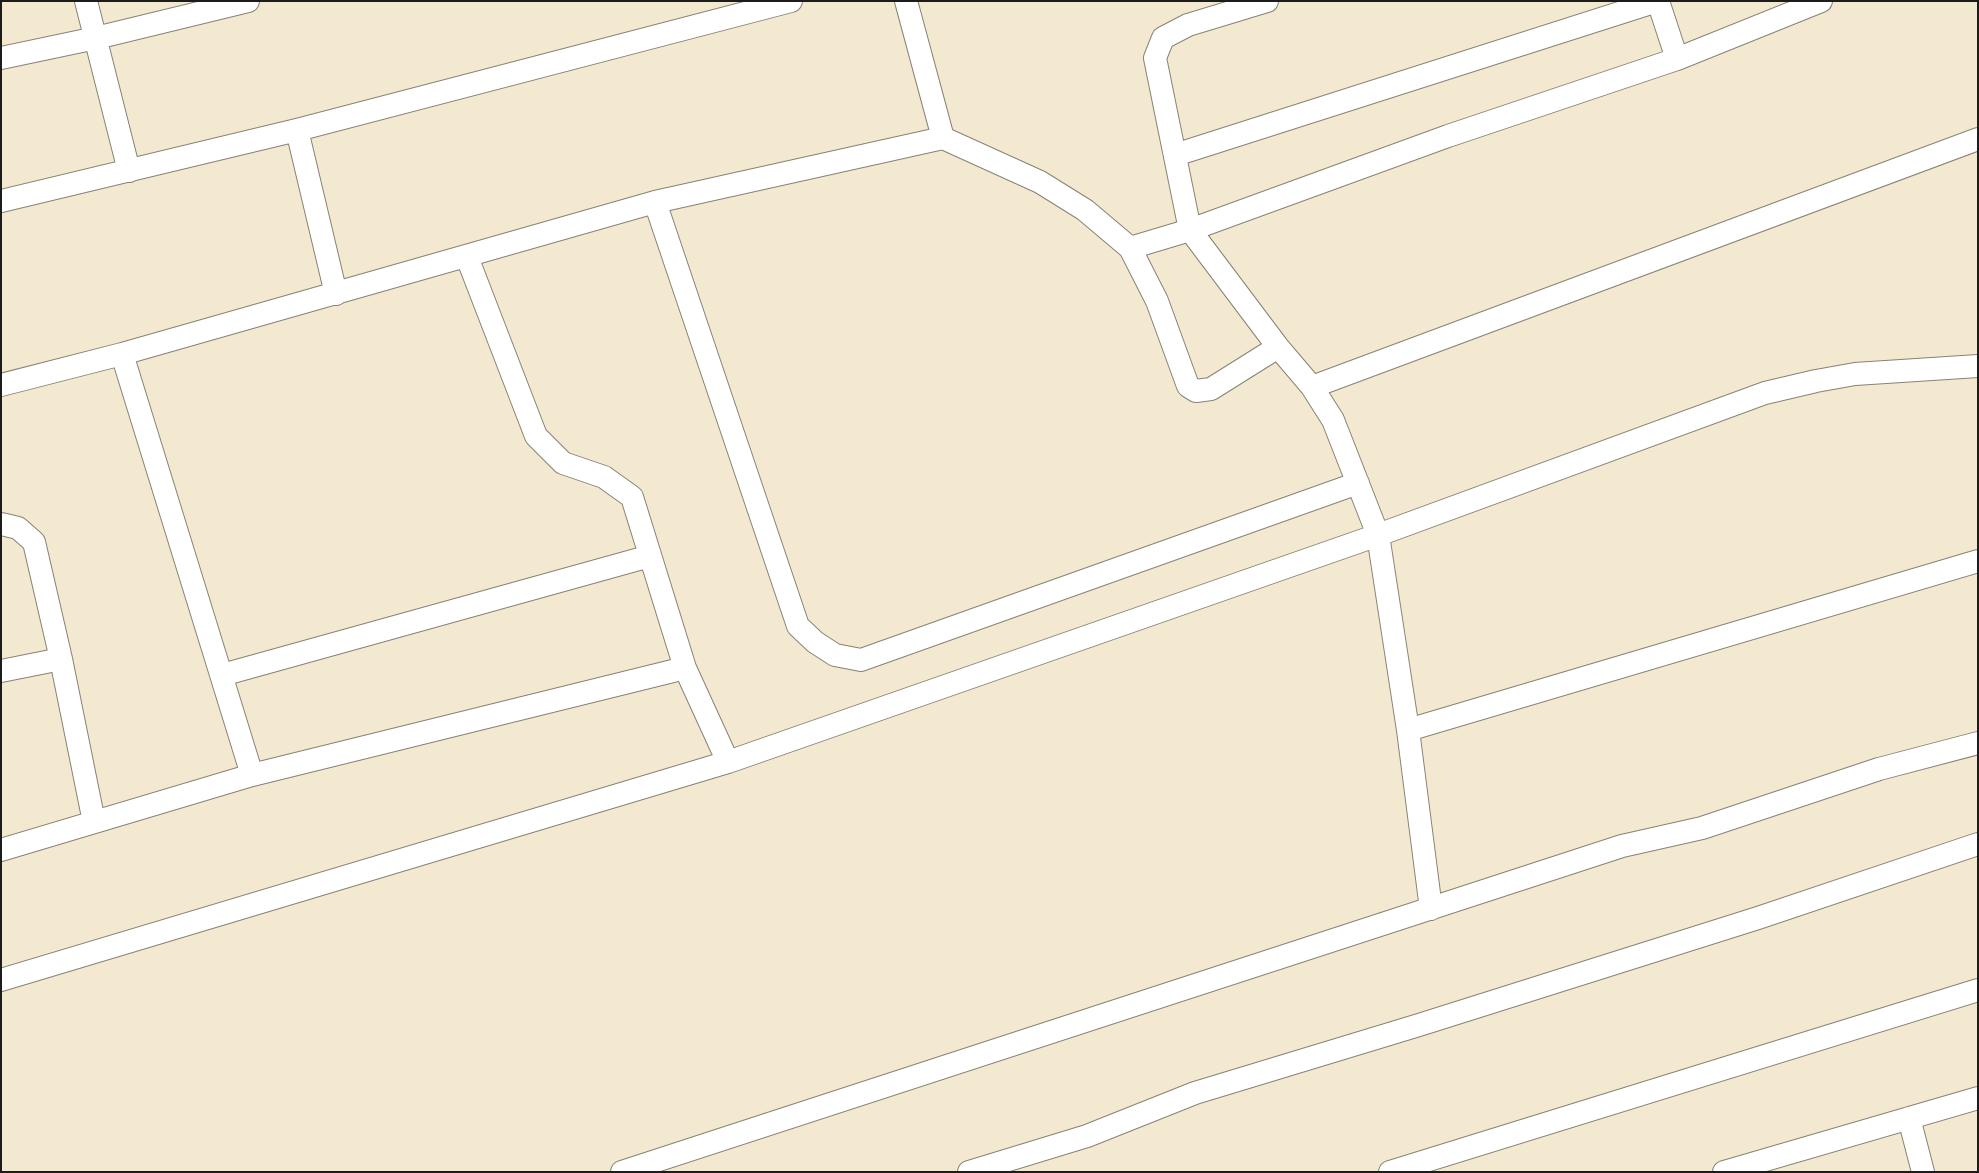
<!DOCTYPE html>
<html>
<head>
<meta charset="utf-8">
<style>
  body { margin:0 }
  #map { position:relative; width:1979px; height:1173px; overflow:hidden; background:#f3e9d0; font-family:Mali,sans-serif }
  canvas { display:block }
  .frame { position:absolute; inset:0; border:2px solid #1c1c1c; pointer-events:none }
</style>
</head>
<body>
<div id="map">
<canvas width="1979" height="1173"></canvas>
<div class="frame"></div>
</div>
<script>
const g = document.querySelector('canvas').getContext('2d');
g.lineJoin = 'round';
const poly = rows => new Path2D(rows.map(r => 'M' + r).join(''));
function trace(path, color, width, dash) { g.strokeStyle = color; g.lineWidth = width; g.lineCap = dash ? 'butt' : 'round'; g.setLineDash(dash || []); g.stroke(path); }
const street = poly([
  [86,1,129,171],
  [906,1,943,138],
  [1267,1,1188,25,1163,38,1155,58,1190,230,1278,347,1312,387,1333,420,1378,535,1408,730,1431,909],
  [1658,1,1677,59],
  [1,58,96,38,248,1],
  [297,130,336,294],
  [1175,155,1657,1],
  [1,201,297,130,791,1],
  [655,202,798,626,815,642,835,655,861,660,1358,483],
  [1130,248,1190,230,1448,136,1677,59,1821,1],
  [467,257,536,436,563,463,604,477,632,497,685,668,728,762],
  [122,354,252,775],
  [1,385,122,354,655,202,943,138,1040,182,1085,210,1130,248,1157,301,1188,386,1196,391,1211,389,1278,347],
  [1312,387,1978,139],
  [1,524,18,528,34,542,61,659,94,822],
  [1,671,61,659],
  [222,675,650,556],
  [1408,730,1978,561],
  [1,850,252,775,685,668],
  [1,980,728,762,1378,535,1765,393,1816,381,1855,374,1978,366],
  [1909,1118,1923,1172],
  [622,1172,1622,846,1702,828,1879,769,1978,743],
  [969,1172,1087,1136,1195,1093,1419,1025,1758,918,1978,844],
  [1390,1172,1978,990],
  [1724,1172,1978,1098]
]);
trace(street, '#888276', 24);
trace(street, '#fff', 22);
</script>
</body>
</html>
